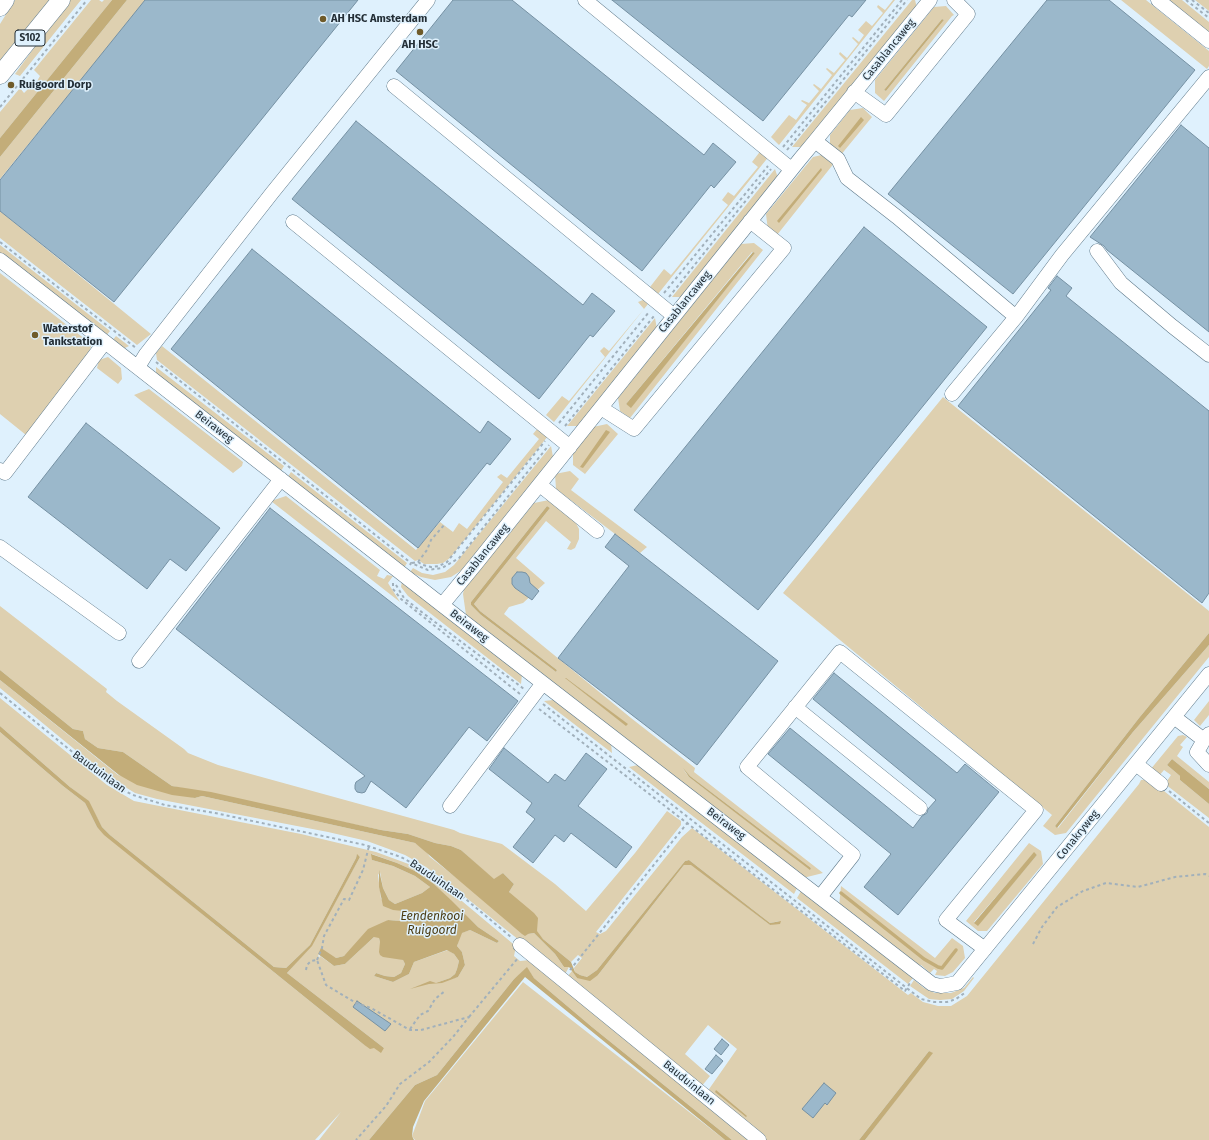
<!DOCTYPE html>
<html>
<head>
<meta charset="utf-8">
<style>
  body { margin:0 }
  canvas { display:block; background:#dff1fd }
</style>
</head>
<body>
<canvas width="1209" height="1140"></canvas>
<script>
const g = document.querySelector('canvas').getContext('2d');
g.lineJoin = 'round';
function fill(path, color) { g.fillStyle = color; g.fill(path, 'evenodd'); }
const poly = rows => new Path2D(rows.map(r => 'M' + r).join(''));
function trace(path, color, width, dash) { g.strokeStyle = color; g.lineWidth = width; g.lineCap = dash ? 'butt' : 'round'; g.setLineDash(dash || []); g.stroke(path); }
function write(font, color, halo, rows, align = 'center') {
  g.font = font + ' "Fira Sans",sans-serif'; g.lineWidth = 3; g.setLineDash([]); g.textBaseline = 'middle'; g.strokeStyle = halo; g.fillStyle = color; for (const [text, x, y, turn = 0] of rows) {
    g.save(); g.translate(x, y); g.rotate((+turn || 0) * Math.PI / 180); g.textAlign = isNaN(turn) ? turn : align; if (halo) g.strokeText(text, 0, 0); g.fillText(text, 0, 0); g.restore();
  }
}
const green = poly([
  [15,0,53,0,0,66,0,24],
  [69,0,81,0,20,76,15,74],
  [91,0,99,0,102,2,104,0,112,0,0,138,0,112,20,88,24,93,30,87,33,88,40,76,34,70],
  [127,0,146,0,0,179,0,157],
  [893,0,895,0,779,145,771,137,789,115,796,120,807,105,801,101,802,100,809,103,819,91,813,85,814,84,821,89,832,75,826,69,827,68,834,73,845,60,839,54,840,52,847,58,858,44,852,38,853,37,859,42,864,35,858,30,866,21,872,26,883,13,877,7,878,5,885,10],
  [912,0,915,0,917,8,803,147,792,147],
  [1121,0,1146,0,1209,51,1209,66,1207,69],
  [1168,0,1182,0,1209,22,1209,33],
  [1195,0,1209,0,1209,11],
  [946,6,954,15,952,16,884,101,875,93,875,80,934,7],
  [942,19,944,20,886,91,884,90],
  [863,108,872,117,840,156,830,148,830,135,850,110],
  [762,149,770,155,658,294,650,287,664,269,671,275,728,205,722,200,728,192,734,196,758,167,752,162],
  [826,154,835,162,777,235,768,230,766,214,813,157],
  [775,169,778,178,682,297,672,297],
  [0,211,151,334,137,345,0,238],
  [754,243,763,250,630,418,620,411,618,398,741,244],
  [752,252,755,253,631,407,626,404],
  [0,245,110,331,106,336,0,253],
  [0,273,90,343,91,347,87,356,26,435,0,414],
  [643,300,648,304,554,422,546,415,562,396,569,401,605,357,600,351,604,347,609,351,644,309,638,302],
  [655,318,657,329,579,426,567,426],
  [116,336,129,346,123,349,112,341],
  [162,346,416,550,440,522,453,532,459,523,467,529,503,482,497,477,501,474,507,478,539,439,533,434,538,428,548,436,450,558,443,563,437,564,424,564,418,560,415,561,157,360,156,353],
  [108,357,121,368,122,379,118,384,97,368,99,360],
  [156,367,284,466,281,471,156,376],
  [149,389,243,462,242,466,233,473,134,395],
  [943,397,1209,611,1209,633,1139,718,1055,826,1058,828,1133,732,1209,645,1209,657,1066,833,1055,835,1043,826,1052,815,783,593],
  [607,424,618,434,585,474,573,465,573,452,593,427],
  [551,446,553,457,462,570,451,577,435,580,421,577,410,572,413,568,422,573,433,575,445,572,454,565],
  [570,471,579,479,571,490,647,547,640,553,556,489,555,474],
  [291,472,407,563,404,568,287,478],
  [286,496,380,570,377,576,384,579,387,575,393,576,388,583,400,602,271,501],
  [549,500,576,523,579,529,579,539,575,548,571,550,567,549,571,542,546,521,516,558,545,583,523,603,509,607,504,614,631,718,695,768,694,772,823,873,803,878,556,686,466,615,463,594,464,589,534,503],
  [547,506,550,508,474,604,480,611,557,670,556,672,481,615,471,605,471,602],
  [566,678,627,724,626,725],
  [683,769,690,776,811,868,810,869,689,777],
  [402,581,522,674,521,684,408,596,401,587],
  [0,606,107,689,106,692,117,701,184,749,188,753,218,765,454,830,460,833,502,844,555,884,586,911,635,853,667,811,681,821,681,825,596,932,600,934,606,931,682,837,692,828,908,995,911,993,923,1002,938,1006,951,1006,967,996,1139,784,1141,780,1149,779,1209,827,1209,1140,865,1140,932,1053,929,1051,859,1140,766,1140,707,1092,737,1049,708,1025,685,1054,710,1076,701,1087,755,1140,732,1140,592,1027,534,978,527,968,514,979,437,1075,415,1085,369,1140,319,1140,341,1112,315,1140,0,1140,0,732,63,786,85,803,97,827,213,923,363,1044,374,1048,384,1048,287,973,311,946,360,857,357,855,356,858,310,945,286,968,274,967,110,835,102,827,88,801,70,787,0,726,0,698,107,785,134,801,301,834,376,852,414,866,438,881,518,948,515,951,514,956,520,961,530,960,566,978,572,971,577,978,598,975,684,865,691,864,770,925,780,921,770,923,689,860,685,861,597,970,587,977,580,975,575,972,574,968,582,958,578,955,571,962,543,939,536,931,509,892,514,884,503,873,494,880,461,850,451,846,435,843,408,834,381,830,172,786,123,752,98,748,85,739,83,731,73,729,0,670],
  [372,854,397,863,415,871,434,884,478,927,499,941,497,943,470,930,461,933,457,946,462,952,465,965,458,977,436,983,450,978,455,974,457,969,459,961,454,954,448,950,414,962,409,974,393,982,374,976,376,973,385,976,394,977,401,973,405,964,403,960,380,949,380,942,379,937,374,937,345,964,334,966,320,956,319,958,318,954,336,958,344,956,388,920,401,921,403,911,399,910,381,899,378,875,380,872,383,888,389,900,395,904,422,893,430,887,415,876,393,866,372,860],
  [0,680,118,775,195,798,202,796,415,843,424,849,430,857,528,934,534,933,555,954,564,967,569,967,564,976,459,892,426,867,405,855,367,841,328,832,157,799,135,793,107,776,0,688],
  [553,700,611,743,612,753,544,701],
  [1209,701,1209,715,1200,726,1194,720],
  [1183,735,1187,737,1180,745,1183,747,1177,756,1209,782,1209,789,1172,759,1167,765,1180,776,1180,780,1209,804,1209,818,1165,784,1171,775,1164,770,1158,777,1150,770,1178,736],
  [638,765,797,888,794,894,629,767],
  [1029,843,1041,851,1043,864,987,931,978,931,966,921],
  [1034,853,1037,855,978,925,974,922],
  [841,886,935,958,952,938,963,946,965,958,953,972,945,976,935,975,937,971,934,969,930,973,921,965,917,967,839,907],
  [801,891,913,978,908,984,797,898],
  [973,977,974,978,964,991,952,999,940,1000,929,999,910,986,914,980,924,988,935,993,951,993,964,988],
  [523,982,725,1140,415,1140,412,1136,425,1101]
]);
const water = poly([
  [112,0,127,0,0,157,0,138],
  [942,19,944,20,886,91,884,90],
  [861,117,864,120,840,148,838,146],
  [821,168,822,170,779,223,777,221],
  [753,252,755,253,631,408,626,404],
  [606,430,610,432,583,468,580,467],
  [547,506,550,508,474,604,480,611,557,670,556,672,481,615,471,605,471,602],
  [1209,633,1209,645,1133,732,1057,828,1055,826,1139,718],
  [0,670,73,729,83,731,85,739,98,748,123,752,172,786,211,792,381,830,408,834,435,843,451,846,461,850,494,879,503,873,514,884,509,892,534,913,538,918,537,931,543,939,571,962,575,972,580,975,587,977,597,970,685,861,689,860,770,923,781,921,780,924,770,925,691,865,684,865,598,975,590,981,577,978,569,967,564,967,555,954,534,933,528,934,525,936,522,934,415,843,202,796,195,798,172,795,137,785,119,775,0,680],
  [565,678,566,678,628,724,626,726],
  [0,726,70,787,89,801,102,827,110,835,274,967,286,968,310,945,356,858,357,854,360,857,312,946,287,973,384,1048,381,1053,374,1048,370,1049,363,1044,104,835,97,827,85,803,63,786,0,732],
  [1172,759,1209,789,1209,804,1180,780,1180,776,1167,765],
  [683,768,690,776,811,868,810,870,689,777],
  [1034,852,1037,855,978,926,974,923],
  [371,854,397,863,415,871,434,884,451,900,478,927,499,941,497,943,470,930,462,933,457,946,462,952,465,965,458,977,442,983,429,984,410,989,430,981,436,983,450,978,455,974,457,969,459,961,454,954,447,950,414,962,409,974,393,982,374,976,376,973,385,976,394,977,401,973,405,964,403,960,383,957,380,955,379,952,380,942,379,938,374,937,345,964,334,966,318,954,321,948,336,958,344,956,368,929,388,920,401,921,403,911,393,910,383,906,379,887,379,870,383,888,389,900,395,904,422,893,430,887,415,876,393,866,372,860],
  [527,967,534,978,592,1027,732,1140,725,1140,525,977,424,1101,413,1127,412,1136,414,1140,369,1140,415,1085,437,1075,514,979],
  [929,1051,933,1053,865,1140,859,1140],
  [716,1090,747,1116,746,1117,715,1092]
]);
const stream = poly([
  [841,893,924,959,938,967,942,968,956,950]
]);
const building = poly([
  [145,0,358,0,114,302,0,211,0,180,145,0],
  [453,0,512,0,704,155,713,143,736,162,714,188,711,185,642,271,396,71,453,0],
  [612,0,866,0,852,17,849,15,763,121,612,0],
  [1047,0,1109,0,1195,70,1013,294,888,194,1047,0],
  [356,121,583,305,592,293,615,311,593,337,590,335,539,399,292,199,356,121],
  [1181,125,1209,148,1209,332,1107,250,1104,246,1090,237,1181,125],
  [864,227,987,327,758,610,634,510,864,227],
  [252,249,480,433,488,421,511,439,490,465,487,463,418,548,171,349,252,249],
  [1057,276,1072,288,1066,296,1209,411,1209,593,1202,603,958,406,1051,290,1048,288,1057,276],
  [86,423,220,528,186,571,170,559,147,589,28,497,86,423],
  [270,508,518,701,487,741,469,727,406,808,371,781,365,792,362,793,357,792,355,789,355,785,356,782,365,776,176,629,270,508],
  [615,534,778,661,697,765,558,658,629,566,605,547,615,534],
  [517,572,522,572,526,573,529,577,530,583,539,591,532,600,515,588,512,584,512,578,517,572],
  [834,673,957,773,965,764,999,792,898,915,864,887,891,854,768,754,790,728,913,828,922,816,927,813,928,809,936,800,813,699,834,673],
  [504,748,548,783,555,774,565,781,586,753,607,769,578,806,632,847,616,868,571,833,564,842,555,835,533,863,513,847,535,819,526,812,532,803,489,769,504,748],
  [357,1001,391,1024,385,1031,353,1007,357,1001],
  [722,1039,729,1045,721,1055,714,1049,722,1039],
  [716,1055,723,1061,712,1074,705,1069,716,1055],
  [824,1083,836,1093,827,1105,825,1103,813,1118,802,1109,824,1083]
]);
const path = poly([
  [1186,0,1209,18],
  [1192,0,1209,13],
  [0,107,87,0],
  [783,147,902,0],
  [787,150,907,0],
  [0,242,136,348],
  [664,293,768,166],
  [669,297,771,169],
  [156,362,411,563],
  [559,423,649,312],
  [565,426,654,316],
  [418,562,423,565,431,567,439,566,447,562,545,441],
  [412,563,418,562,427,550,431,540,444,525],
  [410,565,411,563,428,570,442,568,459,558,549,445],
  [393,583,393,589,401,599,520,694],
  [396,585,404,598,419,610,524,689],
  [0,693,97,772,117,787,133,795,165,805,215,813,365,845,401,857,419,867,450,886,511,937],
  [543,704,908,989,921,999,934,1002,947,1002,956,999,966,992],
  [539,709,905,991,910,983],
  [1169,791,1209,823],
  [1033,944,1042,927,1057,907,1083,891,1106,883,1138,887,1175,877,1205,874,1209,876],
  [317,960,322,948,324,936,344,899,349,900,363,870,369,846],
  [306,970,307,965,311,961,317,960,326,985,356,1003,371,1008,410,1030,421,1030,469,1017,453,1037,429,1062,400,1084,386,1106,356,1140],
  [570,970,688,822],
  [469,1017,518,958],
  [410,1029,420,1015,428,1011,435,999,445,991]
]);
const minor = poly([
  [585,0,791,169],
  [1158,0,1209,41],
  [394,86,674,316],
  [854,92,886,115,968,14,954,0],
  [815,141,838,159,847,178,897,217,1016,317],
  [293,222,570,447],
  [1097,251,1121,283,1172,326,1209,355],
  [0,260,442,605,932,984,941,986,957,983,1209,674],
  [138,367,146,354,272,193,428,0],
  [952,394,1016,317,1062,255,1209,77],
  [601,408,634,429,784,248,750,221],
  [0,470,5,473,105,342],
  [540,485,597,531],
  [0,547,119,633],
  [442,605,475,565,800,159,815,141,930,0],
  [139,661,281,479],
  [795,707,920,808],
  [1174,717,1204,740,1209,734],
  [1204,740,1197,752,1209,765],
  [1136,764,1161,784],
  [450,806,543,683],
  [820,897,853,855,747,767,840,652,1036,810,946,920,985,949],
  [520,945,759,1140]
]);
const major = poly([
  [0,7,5,0],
  [0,75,61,0]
]);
const markers = [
  [323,19,4,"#6f5b2a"],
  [420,32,4,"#6f5b2a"],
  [11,85,4,"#6f5b2a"],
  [35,335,4,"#6f5b2a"]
];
const shields = [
  [30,38,30]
];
const shieldNames = [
  ["S102",30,38]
];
const poiNames = [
  ["AH HSC Amsterdam",331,19],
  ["AH HSC",420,45,"center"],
  ["Ruigoord Dorp",19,85],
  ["Waterstof",43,329],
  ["Tankstation",43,342]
];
const streetNames = [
  ["Casablancaweg",889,50,-51],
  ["Casablancaweg",685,302,-51],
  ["Beiraweg",214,427,38],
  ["Casablancaweg",483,555,-51],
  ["Beiraweg",469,626,38],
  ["Bauduinlaan",99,772,36],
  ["Beiraweg",726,824,37],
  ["Conakryweg",1078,835,-51],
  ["Bauduinlaan",437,880,34],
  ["Bauduinlaan",689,1083,39]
];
const waterNames = [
  ["Eendenkooi",432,917],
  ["Ruigoord",432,931]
];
fill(green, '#ded0b0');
fill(water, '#c3ad79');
trace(stream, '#c3ad79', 3.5);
fill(building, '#9bb8cb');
trace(building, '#7691a3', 1);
trace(minor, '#5e798a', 15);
trace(major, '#5e798a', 19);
trace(path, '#a1b0bb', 2, [3, 3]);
trace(minor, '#fff', 14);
trace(major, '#fff', 18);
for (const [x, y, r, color] of markers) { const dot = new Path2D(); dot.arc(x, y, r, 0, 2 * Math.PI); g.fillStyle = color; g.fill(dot); trace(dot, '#dff1fd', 1.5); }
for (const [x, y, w] of shields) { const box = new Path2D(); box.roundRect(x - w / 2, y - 8, w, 16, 3); g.fillStyle = '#dff1fd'; g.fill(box); trace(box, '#232e36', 1); }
write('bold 10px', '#232e36', null, shieldNames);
write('bold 11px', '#232e36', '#dff1fd', poiNames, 'left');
write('11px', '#232e36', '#dff1fd', streetNames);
write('italic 12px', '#4c3c12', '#dff1fd', waterNames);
</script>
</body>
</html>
